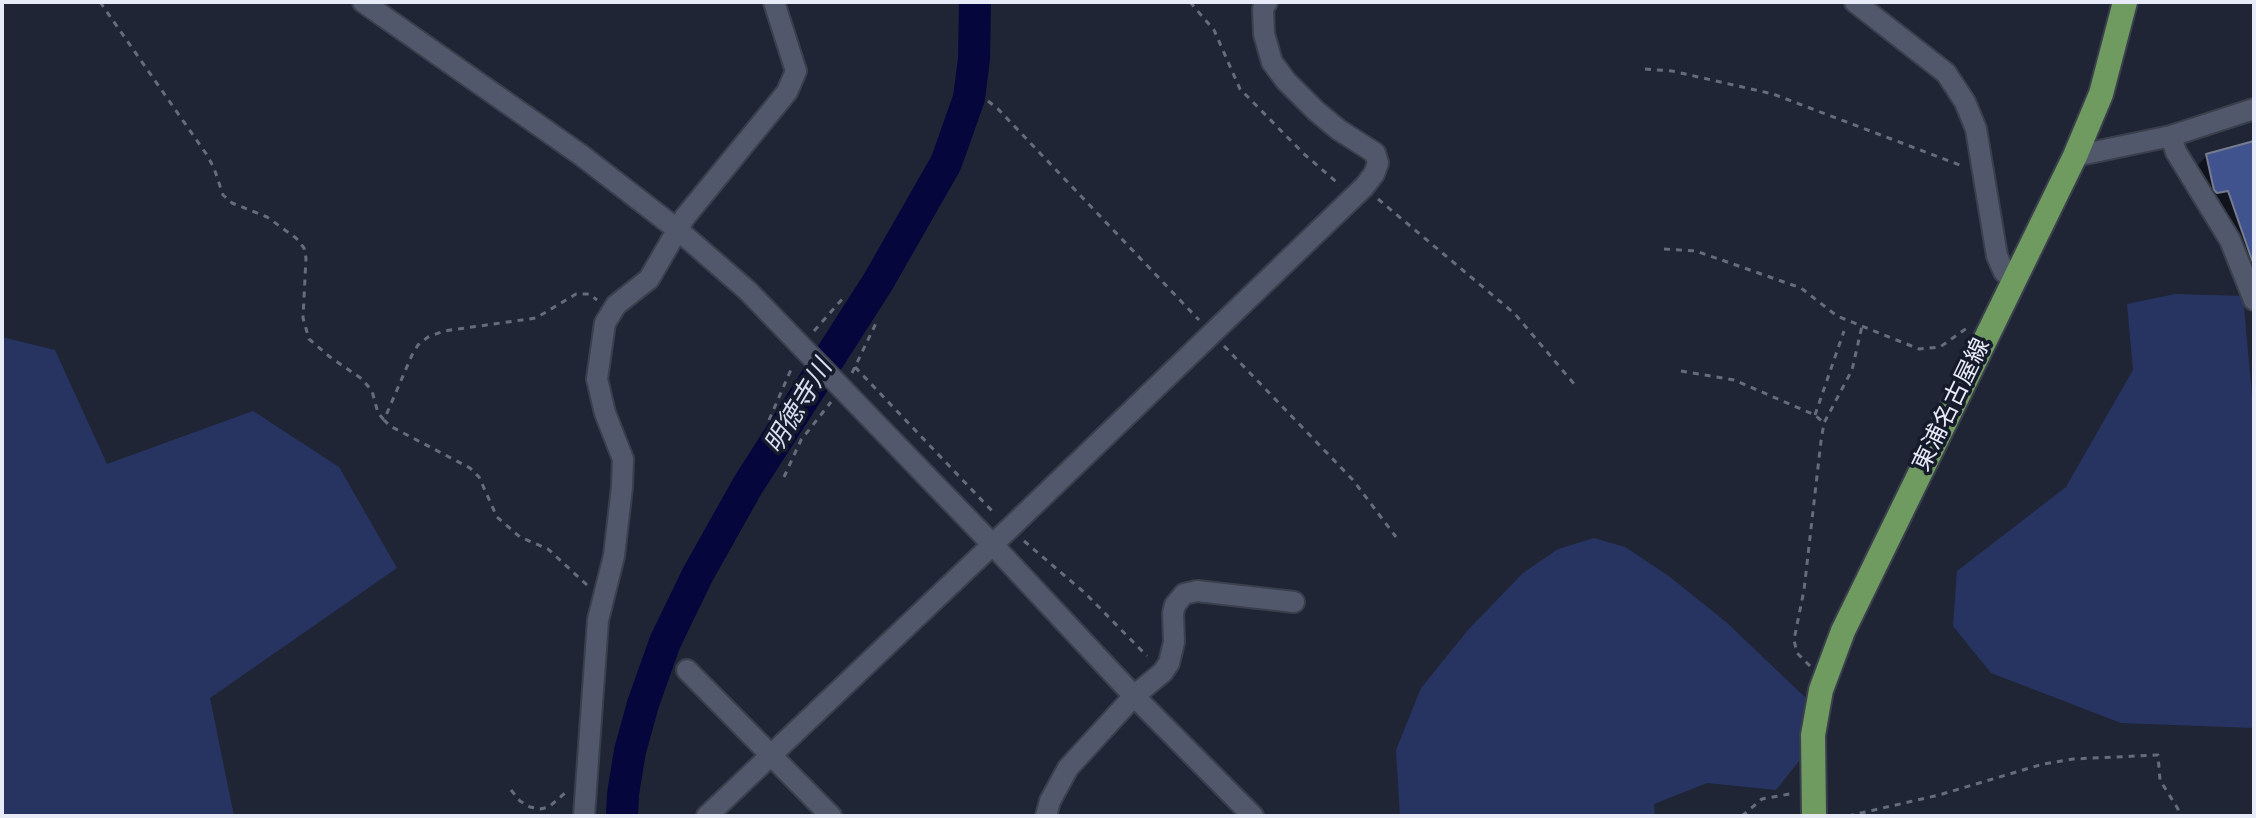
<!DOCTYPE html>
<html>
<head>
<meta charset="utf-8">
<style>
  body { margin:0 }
  #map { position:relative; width:2256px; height:818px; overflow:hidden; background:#1f2535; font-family:Manrope,sans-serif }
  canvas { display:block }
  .frame { position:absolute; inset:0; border:4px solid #e7ebf7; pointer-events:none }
</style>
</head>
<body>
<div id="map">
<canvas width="2256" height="818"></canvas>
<div class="frame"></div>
</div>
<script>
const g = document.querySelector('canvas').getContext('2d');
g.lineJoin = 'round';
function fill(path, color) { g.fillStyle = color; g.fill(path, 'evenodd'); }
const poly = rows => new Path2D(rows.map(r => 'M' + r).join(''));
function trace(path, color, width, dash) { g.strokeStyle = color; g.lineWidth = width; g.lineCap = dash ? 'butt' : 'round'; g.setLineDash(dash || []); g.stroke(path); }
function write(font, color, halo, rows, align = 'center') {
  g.font = font + ' Manrope,"Noto Sans JP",sans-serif'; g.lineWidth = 7; g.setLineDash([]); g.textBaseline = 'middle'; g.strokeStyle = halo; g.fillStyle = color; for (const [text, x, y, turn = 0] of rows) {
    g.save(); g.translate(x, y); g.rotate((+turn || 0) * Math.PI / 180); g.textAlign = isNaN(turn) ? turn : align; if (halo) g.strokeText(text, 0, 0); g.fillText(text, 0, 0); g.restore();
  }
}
const green = poly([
  [2175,294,2243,296,2254,418,2254,728,2121,723,1991,673,1953,626,1957,571,2066,487,2133,370,2127,304],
  [2,337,55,350,107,464,253,411,339,467,397,568,210,698,234,816,2,816],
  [1594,538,1625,547,1670,577,1726,622,1808,700,1803,756,1776,790,1707,783,1654,804,1655,816,1400,816,1396,750,1421,688,1468,630,1523,573,1558,549]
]);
const shadow = poly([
  [2254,143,2254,272,2244,274,2218,200,2205,201,2197,166,2207,155]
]);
const river = poly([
  [622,816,623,794,630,751,643,704,665,642,698,574,748,485,878,282,946,163,969,98,974,59,975,2]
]);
const building = poly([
  [2254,141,2254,263,2253,263,2228,191,2217,193,2214,190,2206,154,2254,141]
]);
const path = poly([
  [100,2,207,155,214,168,223,195,232,203,267,217,296,238,304,248,306,258,303,318,309,339,330,357,362,379,372,391,378,413,384,420],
  [1190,2,1214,30,1240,89,1304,154,1340,185],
  [1645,69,1672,71,1773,94,1965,167],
  [988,101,998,109,1199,320],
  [1378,199,1515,314,1575,385],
  [1664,249,1696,251,1801,288,1837,316,1919,349,1940,347,1967,328],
  [814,331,845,296],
  [1224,346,1353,480,1396,537],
  [855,367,995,514],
  [1681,371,1734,380,1815,415,1823,422],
  [852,373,878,319],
  [1815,415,1844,331],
  [769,420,793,365],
  [784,477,801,440,831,402],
  [1024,541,1085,593,1147,656],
  [587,585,548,549,520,537,497,517,479,477,470,468,390,426,384,420,412,355,418,345,428,337,444,331,536,318,576,294,589,294,597,300],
  [1810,666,1797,653,1794,640,1804,590,1821,441,1824,423,1852,370,1862,326],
  [511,790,520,801,530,807,540,809,549,807,566,792],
  [1742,816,1762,799,1795,793],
  [1848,816,1939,795,2043,764,2073,759,2158,755,2160,780,2178,809,2179,816]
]);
const minor = poly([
  [363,2,581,155,678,230,748,291,993,545,1134,696,1253,816],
  [1855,2,1946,73,1965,102,1976,129,1997,256,2004,272,2015,279],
  [2171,136,2176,152,2230,240,2254,300],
  [2075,156,2171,136,2254,109],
  [687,670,831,816],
  [584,816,598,620,614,556,622,487,623,459,605,413,597,379,605,323,616,305,649,279,685,217,787,92,796,71,774,2],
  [707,816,1009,529,1364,187,1374,174,1378,163,1375,153,1339,130,1316,111,1286,81,1272,62,1264,34,1263,9,1267,2],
  [1046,816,1050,801,1068,768,1134,696,1163,672,1169,663,1174,642,1173,613,1175,605,1184,594,1197,591,1294,602]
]);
const major = poly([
  [1814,816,1813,735,1821,690,1843,631,2075,156,2101,94,2125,2]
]);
const streetNames = [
  ["東浦名古屋線",1952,405,-64]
];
const waterNames = [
  ["明徳寺川",799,407,-59]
];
fill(green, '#273461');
fill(shadow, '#0007');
trace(river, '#05063c', 32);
fill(building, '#41538e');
trace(building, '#757c8f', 2);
trace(minor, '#3a3f4c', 24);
trace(major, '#3a3f4c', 28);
trace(path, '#666c7a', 3, [6, 6]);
trace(minor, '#52586b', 20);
trace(major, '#6f9b61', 24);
write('24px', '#e7ebf7', '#161b2b', streetNames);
write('italic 26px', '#d8def0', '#161b2b', waterNames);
</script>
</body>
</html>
